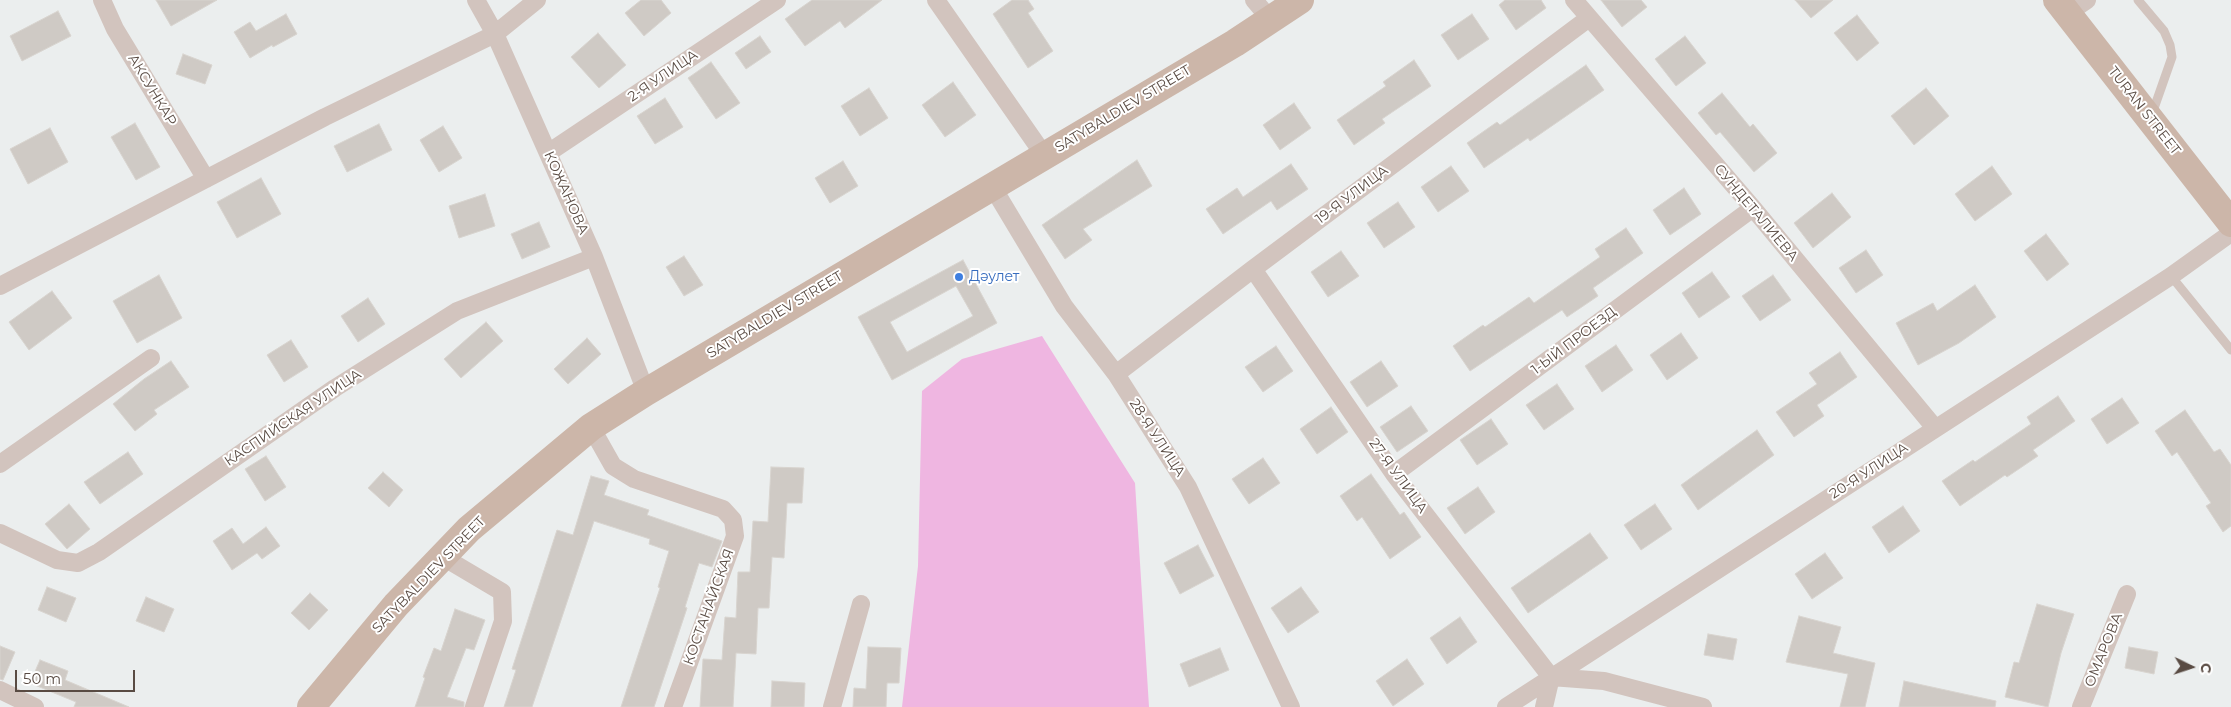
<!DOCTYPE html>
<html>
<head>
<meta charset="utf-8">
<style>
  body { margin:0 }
  #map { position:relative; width:2231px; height:707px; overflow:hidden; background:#ebeeee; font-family:Montserrat,sans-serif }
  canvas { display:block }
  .north { position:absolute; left:2166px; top:642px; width:50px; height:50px; -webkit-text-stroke:4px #fff; paint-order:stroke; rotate:94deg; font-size:14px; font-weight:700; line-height:20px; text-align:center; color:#594b43 }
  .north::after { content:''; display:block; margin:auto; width:18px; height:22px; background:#594b43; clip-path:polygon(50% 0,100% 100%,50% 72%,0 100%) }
  .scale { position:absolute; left:15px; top:670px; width:120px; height:22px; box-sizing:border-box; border:2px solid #594b43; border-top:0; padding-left:6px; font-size:15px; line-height:18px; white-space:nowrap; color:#594b43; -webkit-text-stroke:4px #fff; paint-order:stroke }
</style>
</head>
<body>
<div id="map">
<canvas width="2231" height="707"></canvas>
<div class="north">С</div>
<div class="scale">50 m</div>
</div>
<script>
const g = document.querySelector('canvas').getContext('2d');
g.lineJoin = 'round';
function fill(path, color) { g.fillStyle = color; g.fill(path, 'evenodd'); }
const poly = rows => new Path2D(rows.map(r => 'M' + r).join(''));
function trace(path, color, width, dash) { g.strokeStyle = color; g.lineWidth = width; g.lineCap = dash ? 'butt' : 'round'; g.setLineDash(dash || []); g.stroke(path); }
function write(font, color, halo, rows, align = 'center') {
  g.font = font + ' Montserrat,sans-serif'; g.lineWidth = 4; g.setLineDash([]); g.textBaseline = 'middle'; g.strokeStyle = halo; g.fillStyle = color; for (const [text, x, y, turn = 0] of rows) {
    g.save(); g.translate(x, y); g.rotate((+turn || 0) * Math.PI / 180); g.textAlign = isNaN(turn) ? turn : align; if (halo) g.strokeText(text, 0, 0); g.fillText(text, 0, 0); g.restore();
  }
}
const green = poly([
  [1042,336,1135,483,1149,707,902,707,918,566,922,391,962,359]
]);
const building = poly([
  [156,0,217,0,171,26,156,0],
  [641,0,661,0,671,13,644,36,625,13,641,0],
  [812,0,882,0,845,28,840,21,805,46,785,19,812,0],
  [1012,0,1028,0,1034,9,1028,13,1053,51,1028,68,993,14,1012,0],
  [1505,0,1541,0,1546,8,1516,30,1499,5,1505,0],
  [1601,0,1641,0,1647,7,1622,27,1601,0],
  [1795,0,1833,0,1811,18,1795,0],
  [58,11,71,36,22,61,10,36,58,11],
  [286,14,297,34,273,47,272,45,250,58,234,32,250,22,256,31,286,14],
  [1472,14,1489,39,1458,60,1441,35,1472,14],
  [1857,15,1879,43,1857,61,1834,33,1857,15],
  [598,33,626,65,599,88,571,57,598,33],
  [760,36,771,52,746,69,735,53,760,36],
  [1685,36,1706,63,1676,86,1655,59,1685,36],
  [183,54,212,65,205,84,176,74,183,54],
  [1414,60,1431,86,1382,119,1385,123,1354,145,1337,120,1386,86,1383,82,1414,60],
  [711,62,740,103,716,119,688,78,711,62],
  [1586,65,1604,90,1530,141,1528,138,1484,168,1467,143,1497,122,1500,125,1586,65],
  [953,82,976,115,945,137,922,105,953,82],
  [869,88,888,118,860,136,841,106,869,88],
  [1926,88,1949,116,1914,145,1891,116,1926,88],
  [1722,93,1750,127,1753,124,1777,153,1754,172,1720,132,1716,135,1698,113,1722,93],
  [665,98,683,127,655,144,637,116,665,98],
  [1294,103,1311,128,1280,150,1263,125,1294,103],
  [135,123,160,167,136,180,111,137,135,123],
  [379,124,392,150,347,172,334,146,379,124],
  [443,126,462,158,439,172,420,140,443,126],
  [50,128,68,162,28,184,10,149,50,128],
  [1137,160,1152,186,1083,229,1092,240,1065,259,1042,225,1137,160],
  [843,161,858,186,830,203,815,178,843,161],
  [1291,164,1308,189,1277,210,1271,201,1223,234,1206,209,1237,188,1243,197,1291,164],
  [1451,166,1469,191,1438,212,1421,187,1451,166],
  [1992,166,2012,194,1975,221,1955,194,1992,166],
  [261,178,281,214,237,238,217,202,261,178],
  [1684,188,1701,214,1670,235,1653,210,1684,188],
  [1832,193,1851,217,1813,248,1794,223,1832,193],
  [485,194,495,226,459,238,449,206,485,194],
  [1398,202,1415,227,1384,248,1367,223,1398,202],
  [539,222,550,247,522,259,511,234,539,222],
  [1626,228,1643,253,1593,288,1598,296,1567,317,1562,310,1470,371,1453,346,1483,325,1485,327,1529,297,1534,303,1600,257,1595,249,1626,228],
  [2046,234,2069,264,2047,281,2024,251,2046,234],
  [1866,250,1883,275,1856,293,1839,268,1866,250],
  [1341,251,1359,276,1328,297,1311,272,1341,251],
  [684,256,703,285,684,296,666,267,684,256],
  [963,260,997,323,892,380,858,317,963,260],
  [956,286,973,316,907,352,890,322,956,286],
  [1712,272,1730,297,1699,318,1682,293,1712,272],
  [159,275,182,318,137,343,113,301,159,275],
  [1773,275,1791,300,1760,321,1742,296,1773,275],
  [1975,285,1996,317,1959,343,1918,365,1896,323,1933,303,1937,311,1975,285],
  [52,291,72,318,29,350,9,322,52,291],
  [368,298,385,324,358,342,341,316,368,298],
  [486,322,503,341,461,378,444,359,486,322],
  [1681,333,1698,358,1667,380,1650,355,1681,333],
  [587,338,601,354,568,384,554,369,587,338],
  [291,340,308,367,284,382,267,355,291,340],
  [1616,345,1633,370,1602,392,1585,366,1616,345],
  [1276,346,1293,371,1263,392,1245,367,1276,346],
  [1840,352,1857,377,1817,405,1824,416,1794,437,1776,412,1817,384,1809,373,1840,352],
  [171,361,189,387,154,410,157,414,135,431,113,404,144,379,171,361],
  [1381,361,1398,386,1367,407,1350,382,1381,361],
  [1557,384,1574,409,1544,430,1526,405,1557,384],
  [2058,396,2075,421,2033,450,2038,456,2007,477,2005,475,1960,506,1942,481,1973,460,1975,462,2031,424,2027,417,2058,396],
  [2122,398,2139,423,2107,444,2091,419,2122,398],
  [1411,406,1428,431,1397,452,1380,427,1411,406],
  [1331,407,1348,432,1317,454,1300,429,1331,407],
  [2185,410,2214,452,2220,449,2231,465,2231,526,2223,532,2206,506,2211,503,2177,452,2172,456,2155,431,2185,410],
  [1491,419,1508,444,1477,465,1460,440,1491,419],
  [1757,430,1774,455,1698,510,1681,485,1757,430],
  [128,452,143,474,100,504,84,482,128,452],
  [266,456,286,487,265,501,245,469,266,456],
  [1263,458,1280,483,1249,504,1232,479,1263,458],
  [771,467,804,468,802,503,787,503,784,558,772,557,769,608,758,608,756,654,736,653,733,707,700,707,703,659,722,660,725,617,736,618,738,572,750,572,753,521,768,522,771,467],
  [383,472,403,490,389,507,368,488,383,472],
  [1371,474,1400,515,1404,512,1421,537,1390,559,1362,517,1357,521,1340,496,1371,474],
  [591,476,609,481,604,495,649,510,647,515,722,541,712,567,699,563,685,607,687,608,654,707,621,707,660,588,658,587,669,551,649,544,650,539,594,521,532,707,504,707,516,670,512,669,557,530,573,535,591,476],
  [1478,487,1495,512,1465,534,1447,508,1478,487],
  [69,504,90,529,67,549,45,524,69,504],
  [1655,504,1672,529,1641,550,1624,525,1655,504],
  [1903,506,1920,531,1889,553,1872,527,1903,506],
  [266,527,280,546,262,559,257,553,232,570,213,541,232,528,243,544,266,527],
  [1590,533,1608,558,1528,613,1511,588,1590,533],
  [1198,545,1214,576,1180,594,1164,563,1198,545],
  [1825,553,1843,578,1812,599,1795,574,1825,553],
  [47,587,76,598,66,622,38,610,47,587],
  [1301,587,1319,612,1288,633,1271,608,1301,587],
  [310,593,328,610,309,630,291,613,310,593],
  [146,597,174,609,164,632,136,621,146,597],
  [2037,604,2074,614,2061,653,2048,707,2005,697,2014,662,2019,663,2037,604],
  [455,609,485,620,474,650,466,648,447,697,464,702,464,707,415,707,425,678,423,677,434,648,441,651,455,609],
  [1799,616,1841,627,1833,653,1875,663,1865,707,1840,707,1848,674,1786,662,1799,616],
  [1460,617,1477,642,1447,664,1430,638,1460,617],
  [1708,634,1737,639,1733,660,1704,655,1708,634],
  [0,646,15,652,3,680,0,679,0,646],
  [868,647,901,648,899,683,887,683,886,707,853,707,854,688,866,689,868,647],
  [2129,647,2158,652,2154,674,2125,668,2129,647],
  [1220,648,1229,670,1189,687,1180,664,1220,648],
  [1407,659,1424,684,1393,706,1376,681,1407,659],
  [40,660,68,671,65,680,129,707,74,707,76,702,30,683,40,660],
  [772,681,805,683,804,707,771,707,772,681],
  [1904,681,1996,701,1995,707,1899,707,1904,681]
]);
const service = poly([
  [2138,0,2164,31,2170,45,2172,57,2152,114],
  [2171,276,2231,350]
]);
const minor = poly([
  [102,0,115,29,206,179],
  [476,0,495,34,594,257,646,392],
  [936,0,1044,155],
  [1254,0,1270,19],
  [1574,0,1753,208,1935,428],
  [2068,13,2087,0],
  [548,153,777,0],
  [992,186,1064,306,1116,374,1188,487,1291,707],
  [1253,269,1394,474,1551,677],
  [0,286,325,117,495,34,537,0],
  [1116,374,1253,269,1589,18],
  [591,427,613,466,634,479,723,509,733,520,735,536,673,707],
  [0,464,151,358],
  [1394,474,1753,208],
  [0,533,57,560,78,563,99,552,335,388,457,311,594,257],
  [443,557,502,592,503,621,474,707],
  [1551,677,1604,681,1703,707],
  [0,690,35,707],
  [832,707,861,604],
  [1506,707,2171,276,2231,233],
  [1544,707,1551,677],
  [2081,707,2127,594]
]);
const primary = poly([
  [2057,0,2231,223],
  [311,707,396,605,469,529,591,427,646,392,1235,43,1300,0]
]);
const markers = [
  [959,277,5,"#3f7fe0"]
];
const streetNames = [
  ["2-Я УЛИЦА",663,76,-34],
  ["АКСУНКАР",152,90,59],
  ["SATYBALDIEV STREET",1123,109,-31],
  ["TURAN STREET",2144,111,52],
  ["КОЖАНОВА",566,193,66],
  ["19-Я УЛИЦА",1352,195,-37],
  ["СУНДЕТАЛИЕВА",1756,213,50],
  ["SATYBALDIEV STREET",775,315,-31],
  ["1-ЫЙ ПРОЕЗД",1574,341,-37],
  ["КАСПИЙСКАЯ УЛИЦА",293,418,-34],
  ["28-Я УЛИЦА",1157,438,57],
  ["20-Я УЛИЦА",1869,471,-33],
  ["27-Я УЛИЦА",1398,476,54],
  ["SATYBALDIEV STREET",429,575,-46],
  ["КОСТАНАЙСКАЯ",709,607,-70],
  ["ОМАРОВА",2104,650,-68]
];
const shopNames = [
  ["Дәулет",969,277]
];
fill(green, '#efb6e1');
fill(building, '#cfcac5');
trace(building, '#d8d4cf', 1);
trace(service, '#d2c4be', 9);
trace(minor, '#d2c4be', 18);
trace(primary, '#ccb6a9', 28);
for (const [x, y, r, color] of markers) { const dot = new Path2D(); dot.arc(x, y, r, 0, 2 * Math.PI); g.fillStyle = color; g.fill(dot); trace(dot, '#fff', 2); }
write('14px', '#594b43', '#fff', streetNames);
write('14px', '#366cbe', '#fff', shopNames, 'left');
</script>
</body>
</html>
